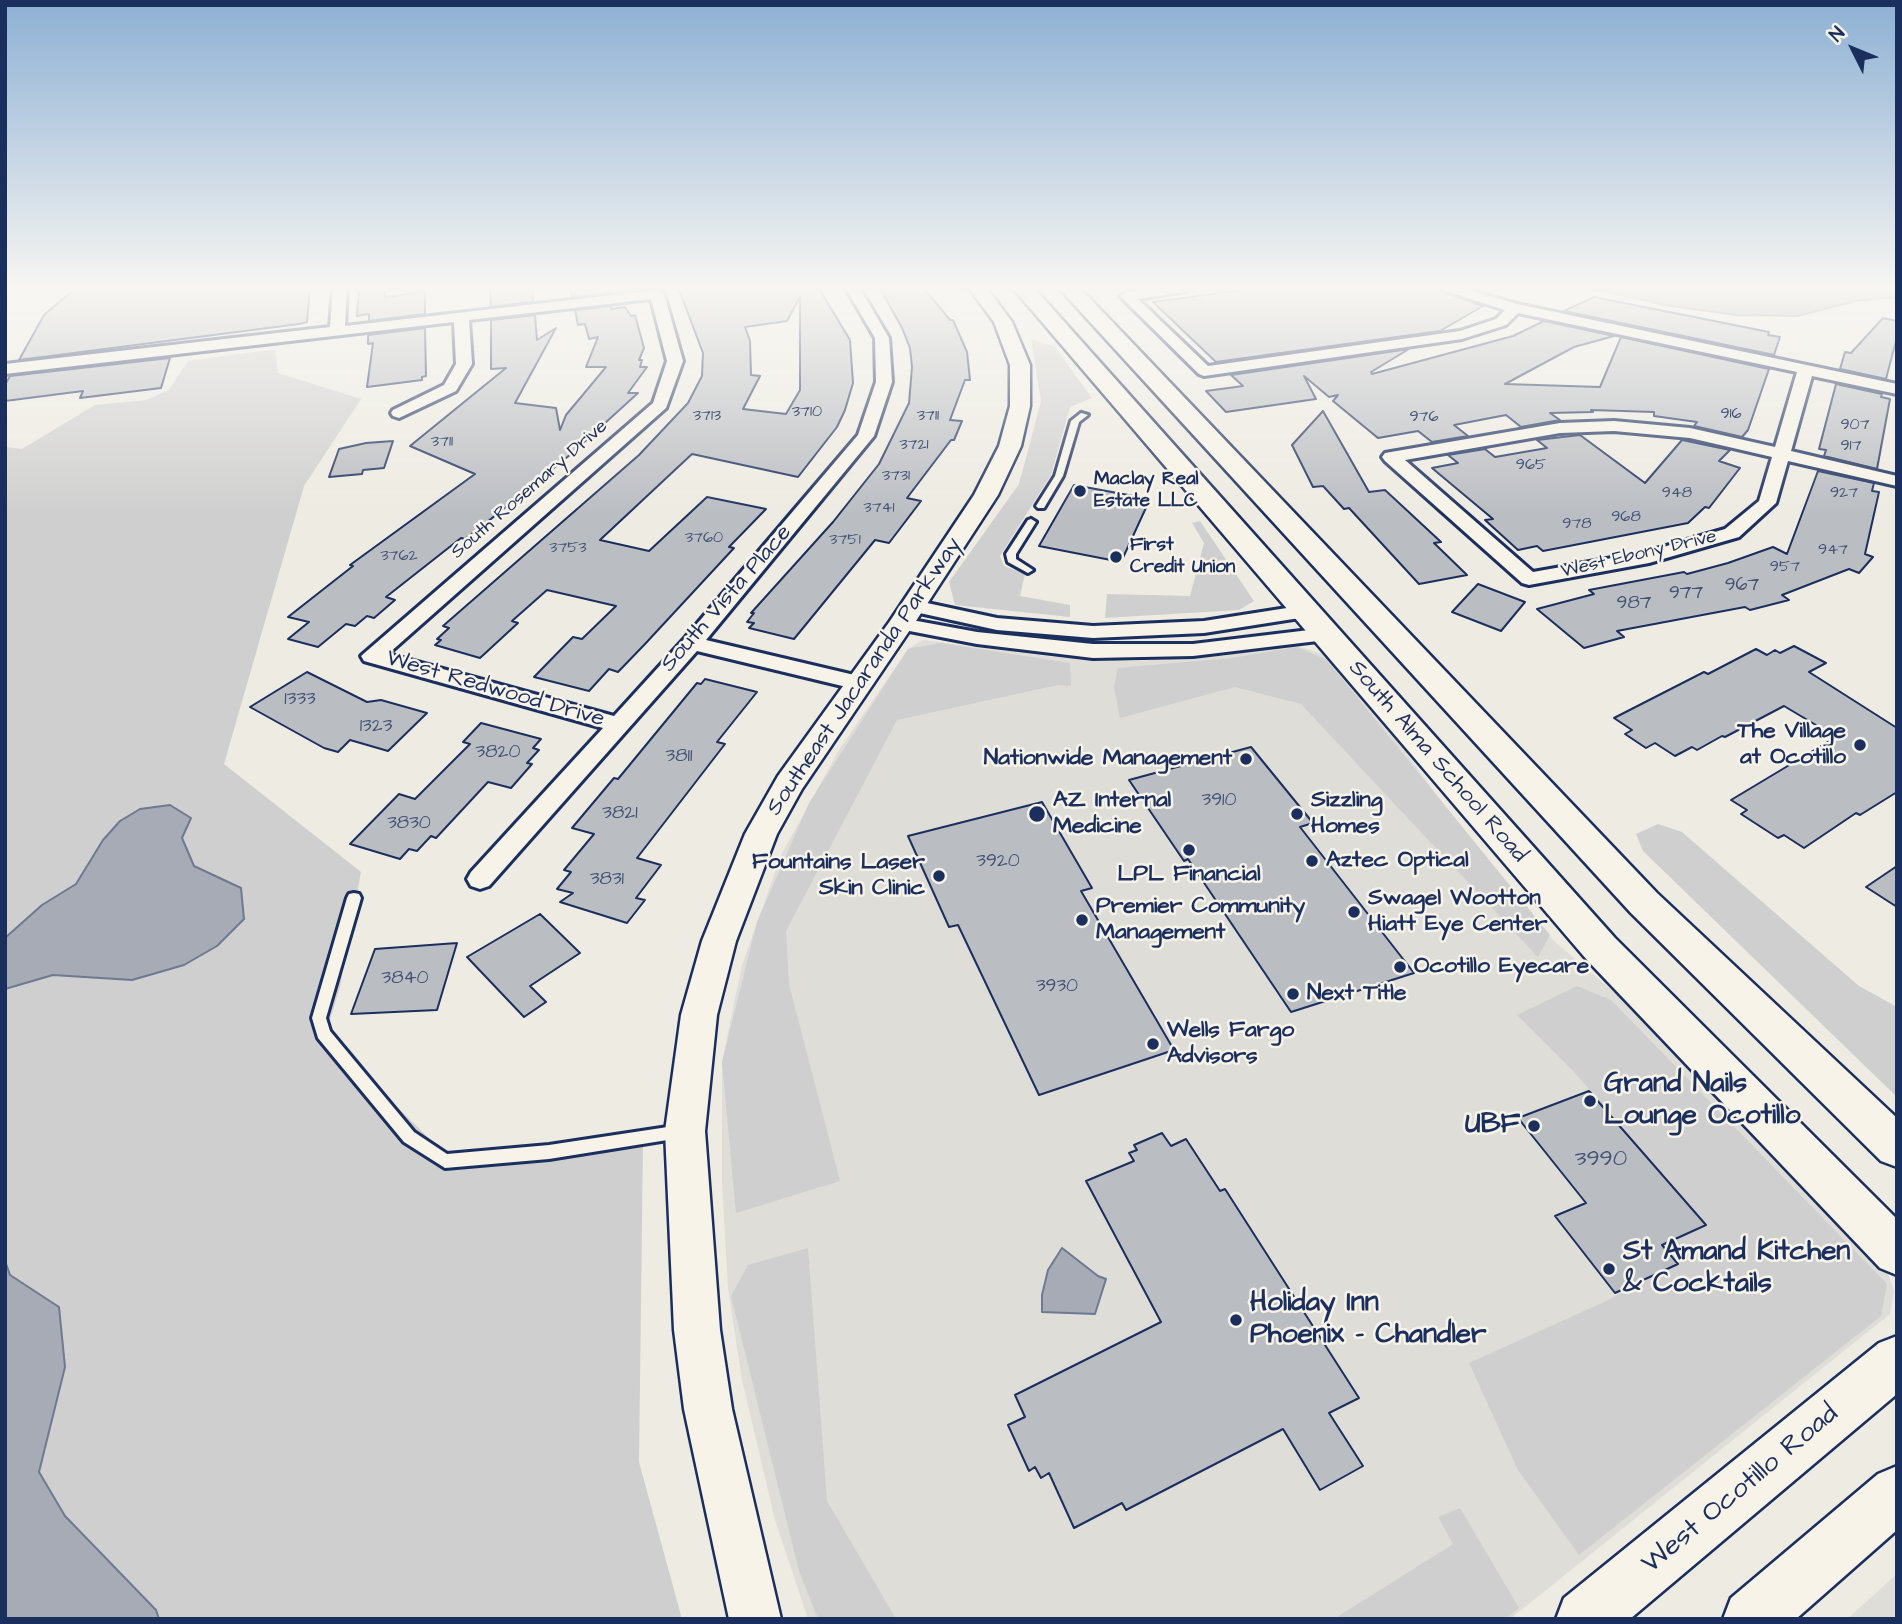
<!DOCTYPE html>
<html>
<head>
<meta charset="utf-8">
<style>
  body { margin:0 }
  #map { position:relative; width:1902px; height:1624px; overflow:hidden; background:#eeebe2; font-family:"Architects Daughter",sans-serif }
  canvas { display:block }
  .frame { position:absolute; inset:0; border:7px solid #1b2f5e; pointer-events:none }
  .north { position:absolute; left:1818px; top:14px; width:70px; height:70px; -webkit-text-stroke:5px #f7f3e8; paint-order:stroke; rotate:313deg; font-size:19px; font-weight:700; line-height:28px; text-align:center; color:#1b2f5e }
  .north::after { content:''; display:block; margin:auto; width:24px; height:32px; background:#1b2f5e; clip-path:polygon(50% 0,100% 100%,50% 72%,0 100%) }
</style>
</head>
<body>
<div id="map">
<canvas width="1902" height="1624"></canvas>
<div class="frame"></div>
<div class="north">N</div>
</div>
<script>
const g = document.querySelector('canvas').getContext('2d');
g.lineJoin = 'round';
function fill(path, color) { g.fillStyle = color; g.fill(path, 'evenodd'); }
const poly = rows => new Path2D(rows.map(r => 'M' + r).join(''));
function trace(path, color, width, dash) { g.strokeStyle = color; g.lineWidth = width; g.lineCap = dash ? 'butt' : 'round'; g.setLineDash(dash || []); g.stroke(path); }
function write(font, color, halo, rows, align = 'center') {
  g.font = font + ' "Architects Daughter",sans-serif'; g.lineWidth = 5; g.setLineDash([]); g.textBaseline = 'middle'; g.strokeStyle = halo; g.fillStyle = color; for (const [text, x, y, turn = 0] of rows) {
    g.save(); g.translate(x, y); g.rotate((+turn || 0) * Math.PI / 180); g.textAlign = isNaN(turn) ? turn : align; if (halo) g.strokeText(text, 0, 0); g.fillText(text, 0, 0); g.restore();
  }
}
const built = poly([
  [923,640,1054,657,1134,661,1219,656,1298,646,1325,655,1404,750,1475,848,1554,941,1622,999,1888,1274,1894,1291,1890,1314,1510,1619,808,1619,775,1520,742,1380,728,1288,722,1183,722,1062,742,965,782,853,839,750,908,649],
  [1897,1574,1897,1619,1847,1619]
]);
const green = poly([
  [1031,339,1055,347,1092,398,1070,407,1051,475,1000,556,1004,566,1025,574,1020,596,1070,605,1070,617,955,605,949,582,1019,484,1041,401],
  [275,349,278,373,361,399,304,486,224,764,361,872,340,987,325,1036,448,1157,643,1141,639,1462,682,1619,5,1619,5,447,22,449,95,405,146,400,169,390,188,361],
  [1200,521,1254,601,1239,610,1105,618,1107,594,1190,596,1204,543,1192,523],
  [940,643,1070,663,1071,686,1058,685,897,720,786,931,789,984,840,1181,736,1213,722,1062,757,922,809,803,908,649],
  [1297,647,1327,660,1550,935,1538,957,1301,704,1235,687,1120,718,1114,687,1118,668,1231,658],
  [1658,824,1682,832,1859,986,1897,1007,1897,1097,1643,851,1636,834],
  [1577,986,1611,1000,1887,1284,1881,1316,1579,1555,1518,1470,1469,1363,1604,1302,1677,1265,1662,1245,1705,1225,1576,1074,1517,1015],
  [808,1248,827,1501,896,1619,818,1619,799,1571,731,1296,748,1265],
  [1460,1508,1519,1608,1505,1619,1334,1619,1453,1544,1438,1517]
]);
const water = poly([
  [1586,287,1897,287,1897,297,1856,301,1797,316,1737,315,1664,305,1586,287],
  [170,805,191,818,182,838,194,866,241,888,244,919,217,946,184,965,132,980,53,975,5,989,5,938,42,905,76,884,103,840,120,821,140,809,170,805],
  [1062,1248,1098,1276,1106,1279,1095,1314,1042,1312,1042,1295,1048,1270,1062,1248],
  [5,1261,10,1275,59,1307,65,1367,39,1472,65,1516,156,1610,159,1619,5,1619,5,1261]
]);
const building = poly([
  [77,287,310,287,307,322,299,324,19,360,44,315,77,287],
  [359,287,385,287,385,297,425,292,425,314,369,321,369,314,357,316,359,287],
  [490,287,532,287,533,302,491,307,490,287],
  [570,287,607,287,608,293,572,297,570,287],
  [678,287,818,287,850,340,853,383,845,410,837,427,798,477,692,454,600,540,649,551,707,497,766,509,729,547,734,548,645,644,618,672,609,669,589,691,534,677,573,637,582,639,616,606,547,590,512,621,518,623,480,658,435,645,441,640,437,639,449,628,443,626,639,455,688,403,702,376,703,353,678,287],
  [800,297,800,390,786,414,743,409,760,376,751,375,750,341,745,327,787,321,800,297],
  [900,287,923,287,950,320,953,320,967,352,970,380,965,380,950,420,962,421,954,440,951,440,907,498,921,501,889,543,875,540,794,639,749,628,754,623,747,622,754,613,751,613,833,522,879,464,909,403,912,367,910,348,902,328,881,290,900,287],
  [1265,287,1431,287,1483,306,1440,331,1216,362,1153,302,1265,287],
  [1594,297,1769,332,1768,335,1780,337,1774,355,1564,311,1594,297],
  [611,306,611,309,625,307,631,316,635,315,644,348,639,360,642,360,640,367,647,367,628,393,638,393,571,454,486,523,465,539,461,538,386,597,395,600,374,618,367,616,355,626,346,624,318,647,288,639,309,622,288,617,353,566,350,565,475,474,410,446,506,368,491,369,491,320,535,315,537,340,556,328,515,403,556,408,560,430,566,415,606,367,586,367,598,337,589,339,585,324,578,325,575,310,611,306],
  [1883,318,1897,321,1897,337,1886,379,1840,369,1845,352,1851,353,1883,318],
  [1544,321,1614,336,1574,347,1505,384,1600,387,1621,337,1769,369,1748,430,1742,437,1694,426,1697,422,1654,416,1654,412,1591,410,1593,412,1550,413,1560,420,1521,427,1506,415,1454,425,1468,436,1432,442,1418,431,1378,438,1333,401,1338,395,1329,397,1304,376,1316,399,1226,412,1206,391,1243,386,1231,375,1409,349,1371,372,1372,374,1513,336,1544,321],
  [425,328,426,376,422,377,422,380,367,387,373,343,368,344,368,335,425,328],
  [170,358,161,388,80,398,83,391,5,401,5,385,10,376,170,358],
  [1836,384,1882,394,1881,397,1890,399,1877,469,1824,456,1826,450,1819,449,1836,384],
  [1323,411,1369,492,1385,490,1441,542,1434,543,1467,575,1419,584,1349,508,1344,509,1323,486,1313,487,1292,445,1323,411],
  [1580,435,1645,483,1682,440,1730,450,1719,461,1740,468,1709,508,1705,507,1688,523,1543,551,1537,546,1518,550,1485,520,1493,519,1432,468,1458,463,1448,455,1485,449,1495,457,1547,448,1537,440,1580,435],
  [393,441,384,468,363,470,362,474,329,477,339,449,366,443,393,441],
  [1818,471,1874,483,1872,491,1879,492,1865,554,1873,557,1859,573,1849,569,1782,595,1789,600,1750,610,1745,607,1617,631,1624,637,1584,648,1537,609,1594,594,1589,590,1684,572,1687,574,1728,563,1773,547,1787,554,1818,471],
  [1074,485,1150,499,1121,562,1039,546,1074,485],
  [1478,584,1525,602,1501,631,1452,612,1478,584],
  [1794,646,1826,663,1809,672,1897,728,1897,792,1860,815,1856,813,1804,848,1784,835,1778,838,1741,814,1747,810,1731,800,1836,737,1784,706,1725,737,1722,736,1697,750,1692,747,1675,756,1655,743,1646,748,1625,734,1632,730,1614,718,1704,672,1708,674,1756,649,1767,655,1775,650,1780,653,1794,646],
  [307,672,367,702,381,700,427,713,388,751,350,740,338,752,324,748,250,707,307,672],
  [705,679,757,692,717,742,725,744,637,858,661,865,636,898,645,900,627,923,560,902,573,893,557,889,571,872,564,870,594,834,572,828,614,778,618,779,697,683,701,684,705,679],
  [481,723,541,739,533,748,539,750,527,763,532,764,511,788,488,782,436,838,431,836,417,851,409,849,400,859,350,844,399,794,415,799,470,744,463,742,481,723],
  [1251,747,1313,823,1300,827,1414,973,1291,1012,1188,859,1184,861,1129,780,1251,747],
  [1042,802,1092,888,1081,891,1174,1050,1039,1095,958,925,949,927,908,836,1042,802],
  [1897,866,1897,907,1866,887,1897,866],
  [540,914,580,953,530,986,546,1002,524,1017,467,957,540,914],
  [457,943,437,1010,351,1014,375,949,457,943],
  [1589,1091,1706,1225,1662,1245,1678,1264,1615,1293,1555,1216,1586,1203,1518,1118,1589,1091],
  [1162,1133,1171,1146,1186,1139,1220,1191,1225,1189,1359,1398,1329,1413,1363,1466,1320,1490,1283,1429,1126,1510,1122,1503,1074,1528,1049,1473,1041,1478,1035,1467,1029,1471,1008,1425,1025,1417,1015,1395,1161,1322,1086,1181,1134,1161,1129,1153,1137,1150,1134,1145,1162,1133]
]);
const service = poly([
  [1081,413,1088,415,1079,422,1063,476,1044,508,1038,508,1036,506,1055,476,1071,421,1081,413],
  [1031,519,1036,522,1016,554,1016,559,1033,570,1028,573,1008,562,1006,554,1028,520,1031,519],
  [354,893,359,894,361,898,326,1018,330,1031,414,1132,447,1154,549,1145,681,1125,686,1127,689,1132,686,1137,549,1159,445,1168,404,1142,318,1038,312,1018,347,898,349,894,354,893]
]);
const minor = poly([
  [333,287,347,287,345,326,657,290,664,294,683,361,666,408,388,654,614,716,685,638,858,435,876,382,875,338,845,287,859,287,889,338,892,382,874,436,706,640,867,678,870,683,867,688,859,690,697,651,489,886,480,889,471,886,467,879,471,872,603,728,364,661,361,656,653,403,667,361,651,299,469,320,472,364,456,391,399,418,393,416,391,413,393,410,444,385,456,364,454,322,5,374,5,364,330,327,333,287],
  [1156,287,1194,287,1187,291,1138,299,1208,366,1460,331,1496,319,1505,310,1433,287,1457,287,1517,304,1897,384,1897,394,1812,376,1791,451,1897,476,1897,486,1788,461,1776,503,1739,537,1649,563,1529,585,1522,583,1385,461,1382,457,1385,453,1560,423,1614,421,1690,428,1775,447,1797,372,1518,313,1506,325,1462,339,1204,376,1199,374,1120,296,1127,292,1156,287],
  [1614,431,1690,438,1772,457,1759,501,1725,529,1646,552,1533,572,1405,460,1560,433,1614,431],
  [913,600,997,618,1093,626,1204,621,1306,605,1313,607,1316,611,1313,615,1306,617,1204,633,1093,638,997,630,906,610,903,606,906,602,913,600],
  [901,618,977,632,1093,644,1193,644,1326,628,1333,630,1336,634,1333,638,1326,640,1193,656,1093,658,977,644,894,628,891,624,894,620,901,618]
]);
const tertiary = poly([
  [968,287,986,287,1012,322,1030,365,1030,406,1021,446,998,495,914,624,802,789,777,834,736,941,717,1015,705,1131,720,1330,732,1409,781,1619,729,1619,684,1409,674,1330,665,1131,681,1015,702,941,745,834,778,776,890,621,974,495,999,446,1010,406,1010,365,994,322,968,287]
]);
const secondary = poly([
  [1012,287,1033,287,1615,938,1897,1219,1897,1275,1880,1268,1587,960,1012,287],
  [1058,287,1079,287,1657,893,1897,1118,1897,1167,1881,1161,1631,913,1058,287],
  [1897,1336,1897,1394,1630,1619,1556,1619,1564,1598,1879,1343,1897,1336],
  [1897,1466,1897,1530,1796,1619,1723,1619,1731,1598,1878,1474,1897,1466]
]);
const markers = [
  [1080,491,7,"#1b2f5e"],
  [1116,557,7,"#1b2f5e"],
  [1860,745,7,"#1b2f5e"],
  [1246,759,7,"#1b2f5e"],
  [1037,814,9,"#1b2f5e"],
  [1297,814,7,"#1b2f5e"],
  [1189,850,7,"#1b2f5e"],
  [1312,861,7,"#1b2f5e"],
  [939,876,7,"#1b2f5e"],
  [1354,912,7,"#1b2f5e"],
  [1082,920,7,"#1b2f5e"],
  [1400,967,7,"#1b2f5e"],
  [1293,994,7,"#1b2f5e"],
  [1153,1044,7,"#1b2f5e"],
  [1590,1101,7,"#1b2f5e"],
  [1534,1126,7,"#1b2f5e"],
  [1609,1269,7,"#1b2f5e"],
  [1236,1320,7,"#1b2f5e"]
];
const farNumbernames = [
  ["3710",807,413],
  ["916",1731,415],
  ["3713",707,417],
  ["3711",928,417],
  ["976",1424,418],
  ["907",1855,426],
  ["3711",442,443],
  ["3721",914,446],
  ["917",1851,447],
  ["965",1531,466],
  ["3731",896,477],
  ["948",1677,494],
  ["927",1844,494],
  ["3741",879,509],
  ["968",1626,518],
  ["978",1577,525],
  ["3760",704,539],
  ["3751",845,541],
  ["3753",568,549],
  ["947",1833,551],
  ["3762",399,557],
  ["957",1785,568]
];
const farPoinames = [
  ["Maclay Real",1094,480],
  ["Estate LLC",1094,502],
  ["First",1130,546],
  ["Credit Union",1130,568]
];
const farStreetnames = [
  ["South Rosemary Drive",530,490,-41],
  ["West Ebony Drive",1639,555,-13]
];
const numberNames = [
  ["967",1742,586],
  ["977",1686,594],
  ["987",1634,604],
  ["1333",300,700],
  ["1323",376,727],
  ["3820",498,753],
  ["3811",679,757],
  ["3910",1219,801],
  ["3821",620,814],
  ["3830",409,824],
  ["3920",998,862],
  ["3831",607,880],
  ["3840",405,979],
  ["3930",1057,987]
];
const streetNames = [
  ["South Vista Place",727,599,-49],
  ["Southeast Jacaranda Parkway",865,677,-56],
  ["West Redwood Drive",495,690,16],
  ["South Alma School Road",1437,762,49]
];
const poiNames = [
  ["The Village",1846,732,"right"],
  ["at Ocotillo",1846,758,"right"],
  ["Nationwide Management",1232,759,"right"],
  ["AZ Internal",1053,801],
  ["Medicine",1053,827],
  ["Sizzling",1311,801],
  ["Homes",1311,827],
  ["Aztec Optical",1326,861],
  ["Fountains Laser",925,863,"right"],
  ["Skin Clinic",925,889,"right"],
  ["LPL Financial",1189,875,"center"],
  ["Swagel Wootton",1368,899],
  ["Hiatt Eye Center",1368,925],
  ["Premier Community",1096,907],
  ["Management",1096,933],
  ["Ocotillo Eyecare",1414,967],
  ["Next Title",1307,994],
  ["Wells Fargo",1167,1031],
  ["Advisors",1167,1057]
];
const nearNumbernames = [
  ["3990",1601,1160]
];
const nearPoinames = [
  ["Grand Nails",1604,1085],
  ["Lounge Ocotillo",1604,1117],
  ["UBF",1520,1126,"right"],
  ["St Amand Kitchen",1623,1253],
  ["& Cocktails",1623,1285],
  ["Holiday Inn",1250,1304],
  ["Phoenix - Chandler",1250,1336]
];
const nearStreetnames = [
  ["West Ocotillo Road",1741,1490,-40]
];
fill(built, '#deddd8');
fill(green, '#cfcfcf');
fill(water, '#a6abb5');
trace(water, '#6e7992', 2);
fill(building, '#babdc2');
trace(building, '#1b2f5e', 2);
trace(service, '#1b2f5e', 6);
trace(minor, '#1b2f5e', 6);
trace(tertiary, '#1b2f5e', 5);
trace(secondary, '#1b2f5e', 5);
fill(service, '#f7f3e8');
fill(minor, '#f7f3e8');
fill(tertiary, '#f7f3e8');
fill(secondary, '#f7f3e8');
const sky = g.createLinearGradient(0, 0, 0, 515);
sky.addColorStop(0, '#8db0d4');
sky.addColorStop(0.56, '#f7f6f2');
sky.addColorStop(1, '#f7f6f200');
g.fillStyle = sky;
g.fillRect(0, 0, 1902, 515);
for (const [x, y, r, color] of markers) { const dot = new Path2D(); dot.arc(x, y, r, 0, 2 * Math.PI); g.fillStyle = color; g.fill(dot); trace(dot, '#f7f3e8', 2.5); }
write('16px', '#435277', null, farNumbernames);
write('bold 19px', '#1b2f5e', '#f7f3e8', farPoinames, 'left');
write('19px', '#1b2f5e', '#f7f3e8', farStreetnames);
write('19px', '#435277', null, numberNames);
write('23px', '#1b2f5e', '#f7f3e8', streetNames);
write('bold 23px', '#1b2f5e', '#f7f3e8', poiNames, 'left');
write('23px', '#435277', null, nearNumbernames);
write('bold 28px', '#1b2f5e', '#f7f3e8', nearPoinames, 'left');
write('28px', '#1b2f5e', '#f7f3e8', nearStreetnames);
</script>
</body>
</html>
